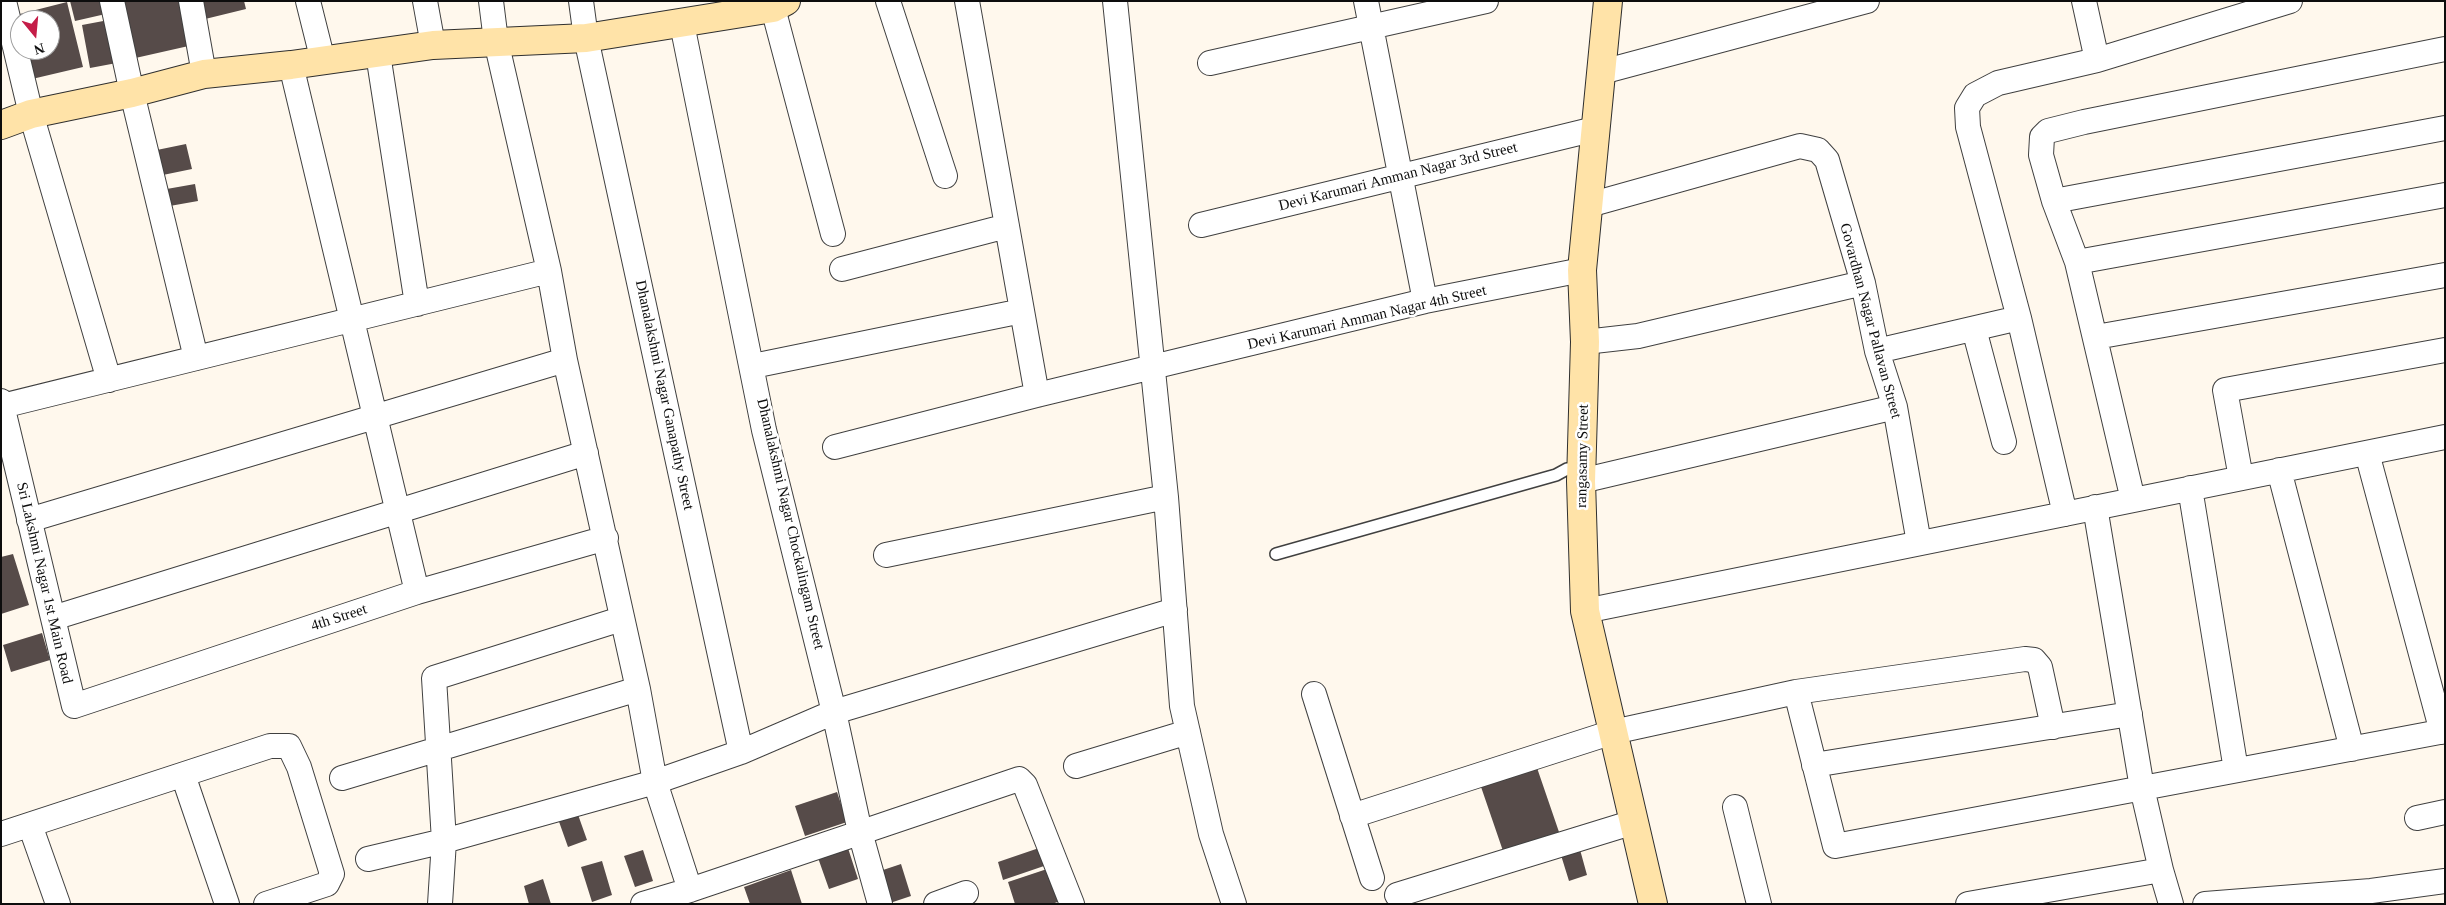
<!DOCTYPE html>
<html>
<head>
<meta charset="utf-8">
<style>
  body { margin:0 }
  #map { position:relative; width:2446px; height:905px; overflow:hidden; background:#fff8ed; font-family:Georgia,serif }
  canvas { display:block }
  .frame { position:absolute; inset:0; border:2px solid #0d0d0d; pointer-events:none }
  .north { position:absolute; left:10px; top:10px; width:50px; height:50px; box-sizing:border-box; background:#fff; border:1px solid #9e9e9e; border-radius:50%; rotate:163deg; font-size:14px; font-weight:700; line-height:20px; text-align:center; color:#0d0d0d }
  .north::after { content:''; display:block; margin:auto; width:18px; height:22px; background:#c51d48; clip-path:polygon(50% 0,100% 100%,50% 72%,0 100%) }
</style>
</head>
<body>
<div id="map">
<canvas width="2446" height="905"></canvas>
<div class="frame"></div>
<div class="north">N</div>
</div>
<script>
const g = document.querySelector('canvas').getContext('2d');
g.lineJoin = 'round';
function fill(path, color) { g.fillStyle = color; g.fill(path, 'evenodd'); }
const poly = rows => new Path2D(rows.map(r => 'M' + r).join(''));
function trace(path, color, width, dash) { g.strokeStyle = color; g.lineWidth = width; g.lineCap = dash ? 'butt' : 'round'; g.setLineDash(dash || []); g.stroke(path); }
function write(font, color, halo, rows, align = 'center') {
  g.font = font + ' Georgia,serif'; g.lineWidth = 5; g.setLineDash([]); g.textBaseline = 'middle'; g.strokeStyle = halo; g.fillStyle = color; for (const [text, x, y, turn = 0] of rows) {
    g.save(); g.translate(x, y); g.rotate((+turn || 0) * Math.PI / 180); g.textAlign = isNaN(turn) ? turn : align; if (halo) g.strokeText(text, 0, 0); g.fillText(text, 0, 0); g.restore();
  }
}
const building = poly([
  [70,1,107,1,110,13,75,21],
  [123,1,183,1,193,45,131,59],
  [205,1,244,1,246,9,197,21,193,4],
  [67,2,83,67,32,79,25,50,50,50,50,20,20,20,16,15],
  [114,19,122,62,90,68,82,25],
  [186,144,192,169,158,176,152,151],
  [195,184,198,201,164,207,161,190],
  [13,554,29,605,1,614,1,557],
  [42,633,50,660,11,672,3,645],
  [1535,762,1559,832,1503,851,1479,781],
  [837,792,847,822,805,836,795,806],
  [576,809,587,840,568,847,557,816],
  [847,845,858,879,829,889,817,855],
  [1579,846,1587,875,1569,881,1560,852],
  [1039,848,1044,866,1003,880,998,862],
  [643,850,653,881,635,887,624,856],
  [602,861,612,895,592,902,581,867],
  [901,864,911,896,890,903,880,871],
  [1053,867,1063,900,1052,904,1015,904,1008,882],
  [791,870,802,904,750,904,744,887],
  [543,879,551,904,529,904,524,886]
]);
const lane = poly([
  [1276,554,1556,475,1567,469,1582,468]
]);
const street = poly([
  [4,1,31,114,109,380],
  [112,1,132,93,196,358],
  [191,1,204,74],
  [308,1,323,61],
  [425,1,433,45],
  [491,1,496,41,549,271,565,360,638,689,655,782,690,890],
  [581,1,586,38,741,752],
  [888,1,945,176],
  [967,1,1037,395],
  [1115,1,1166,497,1182,706,1211,834,1234,904],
  [1366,1,1425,301],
  [2084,1,2097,60],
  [773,8,833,234],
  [682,24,764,430,834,712,860,832,880,904],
  [378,54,417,304],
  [1210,63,1486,1],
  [291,65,417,592],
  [1602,72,1867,1],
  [2054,201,2445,128],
  [1589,205,1800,146,1818,150,1827,160,1863,283,1877,351,1895,407,1919,543],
  [1201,225,1595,129],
  [2077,262,2445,195],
  [842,269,1007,226],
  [1974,329,2004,442],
  [2096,337,2445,275],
  [1585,342,1638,336,1863,283],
  [1877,351,2019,318],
  [753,366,1022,311],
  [1,401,74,706,417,592,606,538],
  [2,406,549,271],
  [835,447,1037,395,1425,301,1582,270],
  [2367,453,2442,732],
  [2279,470,2352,749],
  [2241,478,2225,390,2445,350],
  [1581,481,1895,407],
  [2190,488,2236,770],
  [2133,500,2077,262,2054,201,2041,155,2042,137,2048,131,2084,122,2445,49],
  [2095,507,2142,788,2161,870,2171,904],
  [2065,514,2019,318,1968,127,1967,108,1975,95,1998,83,2097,60,2290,1],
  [29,520,565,360],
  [886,555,1166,497],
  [1585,611,2445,437],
  [53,618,586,453],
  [1796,692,1835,846,2445,731],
  [1314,694,1372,878],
  [1814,765,2130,714],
  [1076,766,1188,732],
  [183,775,227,904],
  [342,778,638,689],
  [1735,807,1759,904],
  [1352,816,1613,732,1796,692,2025,659,2034,660,2040,667,2053,727],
  [2417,818,2445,812],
  [30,825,58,904],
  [1,834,270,746,289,746,299,767,332,874,327,884,266,904],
  [368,859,444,841,655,782,741,752,834,712,1175,610],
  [1397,895,1634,822],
  [440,904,444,841,434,678,621,619],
  [643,904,690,890,1019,779,1025,785,1072,904],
  [936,904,966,893],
  [1968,904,2161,870],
  [2205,904,2371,891,2445,881]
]);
const secondary = poly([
  [1608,1,1582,270,1585,342,1581,481,1585,611,1653,904],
  [1,125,31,114,132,93,204,74,291,65,433,45,586,38,773,8,786,1]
]);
const streetNames = [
  ["Devi Karumari Amman Nagar 3rd Street",1398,177,-14],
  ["Devi Karumari Amman Nagar 4th Street",1367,318,-13],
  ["Govardhan Nagar Pallavan Street",1870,321,75],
  ["Dhanalakshmi Nagar Ganapathy Street",664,395,78],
  ["rangasamy Street",1583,456,-89],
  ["Dhanalakshmi Nagar Chockalingam Street",790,524,77],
  ["Sri Lakshmi Nagar 1st Main Road",44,583,77],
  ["4th Street",339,618,-18]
];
fill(building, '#564b49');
trace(lane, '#404040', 14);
trace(street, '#404040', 26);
trace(secondary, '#2f2f2f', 30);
trace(lane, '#fff', 11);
trace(street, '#fff', 24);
trace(secondary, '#ffe3a8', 28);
write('15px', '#0d0d0d', '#fff', streetNames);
</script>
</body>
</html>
